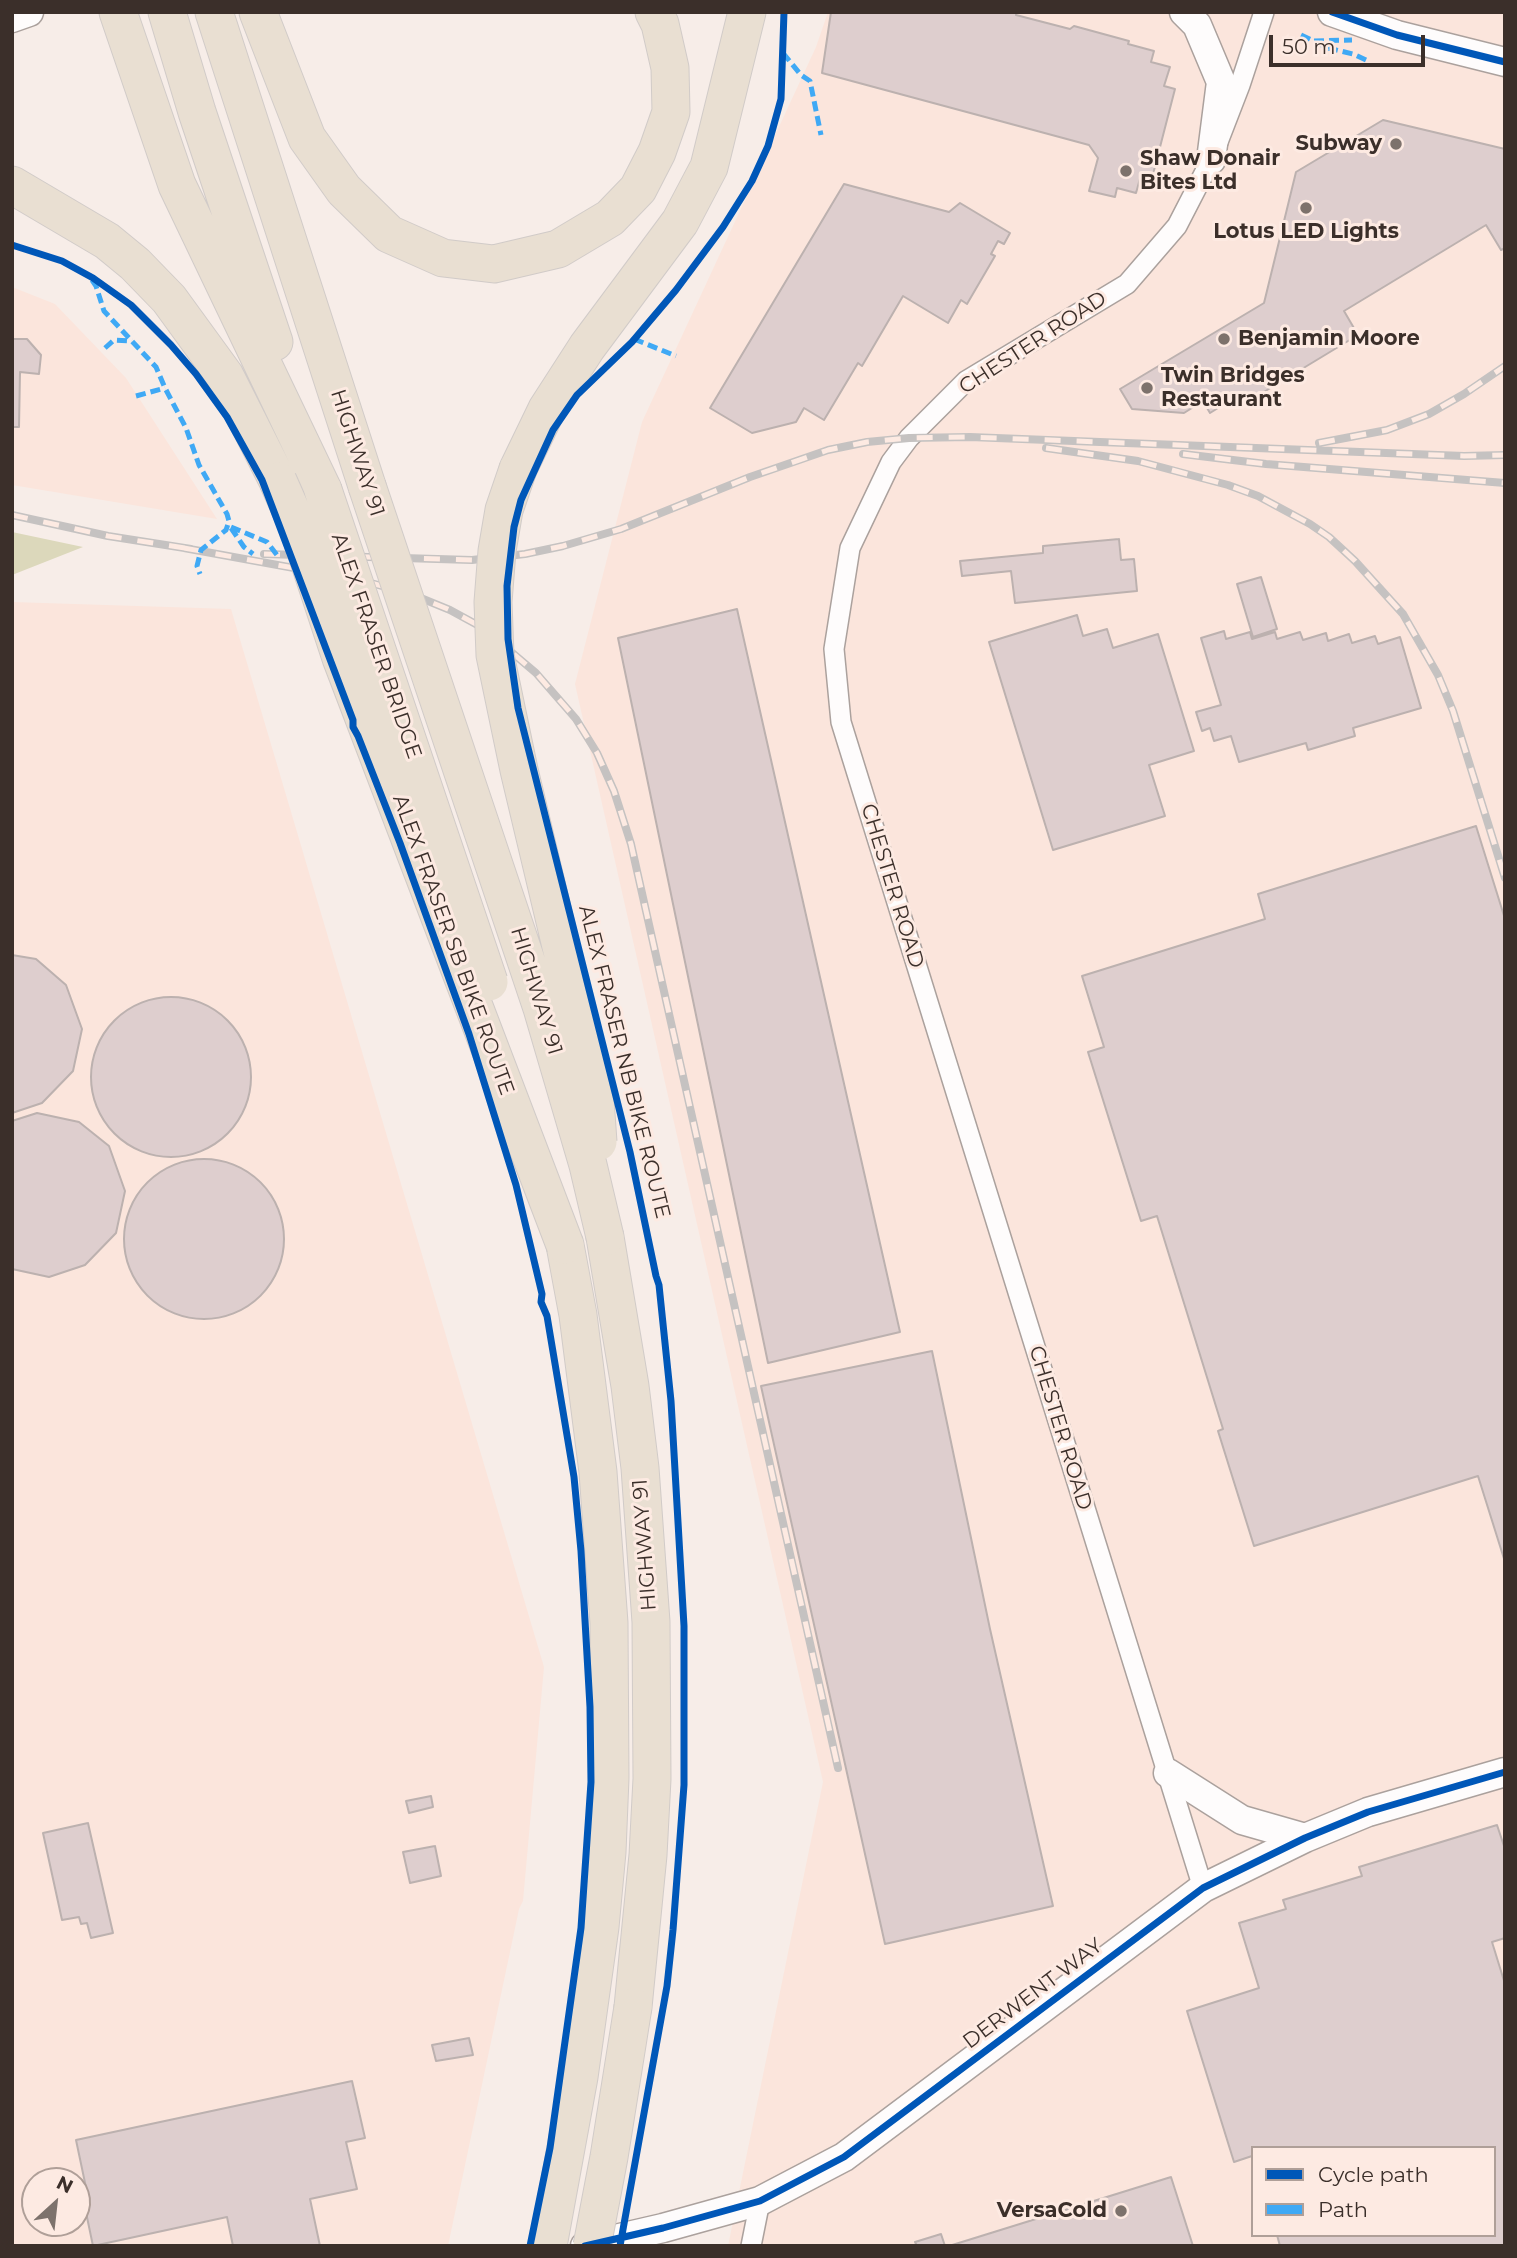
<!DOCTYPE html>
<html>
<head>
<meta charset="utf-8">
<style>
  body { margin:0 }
  #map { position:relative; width:1517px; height:2258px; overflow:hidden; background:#f7ede8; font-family:Montserrat,sans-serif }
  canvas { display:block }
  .frame { position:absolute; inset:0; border:14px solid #3b2f2a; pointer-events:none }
  .legend { position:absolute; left:1251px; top:2146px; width:245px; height:91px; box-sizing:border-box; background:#fdeae2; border:2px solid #af9f98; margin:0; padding:9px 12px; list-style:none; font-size:21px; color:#3b2f2a }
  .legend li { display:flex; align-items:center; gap:14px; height:35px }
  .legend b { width:35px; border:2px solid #af9f98 }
  .north { position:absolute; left:21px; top:2167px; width:70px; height:70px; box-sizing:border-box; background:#fdeae2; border:2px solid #af9f98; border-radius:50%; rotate:27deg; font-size:19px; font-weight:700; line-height:28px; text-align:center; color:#3b2f2a }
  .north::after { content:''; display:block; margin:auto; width:24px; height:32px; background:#7d726c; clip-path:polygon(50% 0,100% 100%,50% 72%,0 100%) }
  .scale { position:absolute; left:1269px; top:35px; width:156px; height:32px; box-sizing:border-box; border:4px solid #3b2f2a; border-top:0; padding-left:9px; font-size:21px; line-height:24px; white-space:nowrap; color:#3b2f2a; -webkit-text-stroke:5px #fdeae2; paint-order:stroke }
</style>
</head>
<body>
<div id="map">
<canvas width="1517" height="2258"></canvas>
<div class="frame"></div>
<ul class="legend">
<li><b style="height:9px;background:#0057b8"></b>Cycle path</li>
<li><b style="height:9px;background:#3fa9f5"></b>Path</li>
</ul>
<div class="north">N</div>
<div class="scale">50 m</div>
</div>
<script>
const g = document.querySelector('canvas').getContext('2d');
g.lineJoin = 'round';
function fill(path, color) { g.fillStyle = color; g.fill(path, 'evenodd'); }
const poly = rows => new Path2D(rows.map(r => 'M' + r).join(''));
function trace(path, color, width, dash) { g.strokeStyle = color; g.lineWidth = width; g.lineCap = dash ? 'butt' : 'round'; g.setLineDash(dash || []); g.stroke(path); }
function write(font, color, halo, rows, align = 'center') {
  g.font = font + ' Montserrat,sans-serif'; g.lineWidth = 6; g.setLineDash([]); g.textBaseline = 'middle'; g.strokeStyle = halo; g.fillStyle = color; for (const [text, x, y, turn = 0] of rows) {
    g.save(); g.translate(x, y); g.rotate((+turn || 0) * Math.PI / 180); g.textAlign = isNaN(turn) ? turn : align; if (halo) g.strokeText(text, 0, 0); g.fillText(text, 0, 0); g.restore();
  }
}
const built = poly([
  [828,12,1505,12,1505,2246,728,2246,823,1782,575,684,642,422,816,47],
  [1253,2148,1494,2148,1494,2235,1253,2235],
  [12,287,55,304,126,378,217,519,12,485],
  [12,602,231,609,544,1667,523,1901,519,1909,448,2246,12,2246],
  [35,2181,77,2181,77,2223,35,2223]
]);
const green = poly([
  [12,532,83,547,12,575]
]);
const building = poly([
  [831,12,1016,12,1016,15,1070,29,1074,26,1129,41,1128,44,1154,51,1151,62,1170,67,1164,86,1175,89,1152,178,1141,175,1136,193,1117,188,1115,197,1089,191,1098,158,1089,145,822,73,831,12],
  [1383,120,1505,149,1505,248,1501,250,1486,225,1344,311,1358,335,1244,404,1239,395,1210,413,1203,401,1184,413,1132,409,1120,389,1264,303,1296,172,1383,120],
  [844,184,949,212,960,203,1010,233,1004,244,998,241,991,254,995,256,967,304,961,300,948,323,903,296,862,366,858,363,824,420,804,408,796,422,752,433,710,408,844,184],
  [12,339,27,339,41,355,39,374,20,372,19,427,12,427,12,339],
  [1119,539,1121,560,1134,559,1137,591,1015,603,1011,571,962,576,960,561,1043,553,1043,546,1119,539],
  [1261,577,1277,629,1253,637,1237,584,1261,577],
  [737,609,900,1332,768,1363,618,638,737,609],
  [1077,615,1083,636,1107,629,1113,648,1158,634,1194,751,1149,765,1165,816,1053,850,989,642,1077,615],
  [1224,631,1226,639,1250,632,1252,639,1275,632,1277,639,1300,632,1303,640,1326,633,1328,641,1349,634,1352,643,1375,636,1378,644,1400,637,1421,708,1353,728,1355,736,1308,750,1306,743,1239,762,1231,736,1214,741,1210,728,1202,731,1196,712,1221,705,1201,638,1224,631],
  [1476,826,1505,919,1505,1562,1478,1476,1254,1546,1218,1431,1223,1429,1157,1216,1141,1221,1088,1052,1104,1047,1082,976,1265,919,1258,894,1476,826],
  [12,955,36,959,66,985,82,1029,73,1071,42,1103,12,1113,12,955],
  '91 1077a80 80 0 1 1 160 0a80 80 0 1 1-160 0Z',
  [37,1113,79,1122,109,1146,125,1191,116,1233,85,1265,49,1277,12,1269,12,1121,37,1113],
  '124 1239a80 80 0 1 1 160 0a80 80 0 1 1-160 0Z',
  [932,1351,990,1629,1053,1906,885,1944,761,1386,932,1351],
  [431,1796,433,1807,409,1813,406,1801,431,1796],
  [88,1823,113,1933,91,1938,87,1923,81,1924,79,1917,62,1920,43,1833,88,1823],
  [1497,1825,1505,1849,1505,1938,1492,1942,1505,1984,1505,2246,1280,2246,1277,2235,1494,2235,1494,2148,1253,2148,1253,2160,1252,2156,1234,2162,1187,2011,1259,1988,1239,1923,1286,1909,1283,1900,1362,1876,1359,1867,1497,1825],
  [435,1846,441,1876,410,1883,403,1852,435,1846],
  [469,2038,473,2055,436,2061,432,2045,469,2038],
  [352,2081,365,2138,346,2142,357,2189,310,2199,320,2246,233,2246,227,2217,93,2246,83,2198,88,2197,76,2140,352,2081],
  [1171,2177,1193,2246,949,2246,1171,2177],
  [941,2234,945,2246,917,2246,915,2242,941,2234]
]);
const street = poly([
  [1203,1888,841,722,834,649,850,548,891,462,909,438,966,381,1127,284,1177,226,1211,160,1240,85,1264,12],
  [751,2246,760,2201]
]);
const secondary = poly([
  [1184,12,1197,25,1221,82,1211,160],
  [1332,12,1397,35,1505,62],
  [12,18,29,12],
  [1168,1773,1242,1820,1305,1838],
  [585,2246,663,2228,760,2201,844,2157,1203,1888,1305,1838,1368,1812,1505,1772]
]);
const highway = poly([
  [118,12,177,185,323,490],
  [167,12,197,112,274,342],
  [214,12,367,486],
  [258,12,307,138,344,190,389,234,443,258,494,264,558,249,610,218,638,189,657,152,671,112,670,68,660,24,654,12],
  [12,185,107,241,135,264,169,299,225,376,278,481],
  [518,469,547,409,587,347,680,222,709,167,747,12],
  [605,1237,630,1386,640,1468,651,1622,652,1779,648,1855,633,2007],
  [548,2246,579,2077,600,1927,607,1852,610,1778,609,1623,598,1472,578,1315,565,1245]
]);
const rail = poly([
  [1319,443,1387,430,1429,414,1464,394,1505,366],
  [1046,448,1138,461,1228,485,1258,496,1310,524,1329,537,1355,561,1403,614,1438,675,1453,711,1505,878],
  [1183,454,1266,464,1505,483],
  [12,515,108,536,191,549],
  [184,548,360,580,411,594,450,610,483,628,536,673,576,719,597,753,614,791,631,844,838,1768],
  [264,554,472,560,525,554,563,546,621,529,750,477,828,450,867,442,909,438,970,437,1464,456,1505,455]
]);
const highwayBridge = poly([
  [518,469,504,510,497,551,493,602,495,655,519,770,594,1085,598,1142],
  [278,481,297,524,341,658,565,1245],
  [367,486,542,1008,588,1165,605,1237],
  [323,490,489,982],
  [592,2246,609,2157,633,2007]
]);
const quiet = poly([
  [1301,35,1328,48,1353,54,1366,60],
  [1314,41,1352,40],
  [783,53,801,75,810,81,821,135],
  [92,280,96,286,104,311,156,367,165,388,186,428,199,465,227,514,229,521,226,530,201,550,197,566,200,574],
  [634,339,676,356],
  [105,348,114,340,132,341],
  [136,396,165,388],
  [231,527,267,542,277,555],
  [231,528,244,547,253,554]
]);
const cycleway = poly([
  [1332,12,1397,35,1505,62],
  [12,245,62,261,93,278,131,305,171,345,196,374,227,417,262,480,353,720,353,727,358,736,400,843,469,1034,516,1185,542,1294,541,1302,547,1316,574,1477,581,1551,590,1707,591,1782,581,1928,550,2148,530,2246],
  [585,2246,663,2228,760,2201,844,2157,1203,1888,1305,1838,1368,1812,1505,1772],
  [620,2246,667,1986,673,1930,684,1785,684,1626,671,1401,659,1285,656,1276,630,1152,518,708,508,639,507,586,514,527,521,500,553,430,577,395,632,342,676,290,723,227,752,181,768,146,781,99,784,12]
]);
const markers = [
  [1396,144,7,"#7d726c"],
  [1126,171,7,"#7d726c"],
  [1306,208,7,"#7d726c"],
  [1224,339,7,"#7d726c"],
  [1147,388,7,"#7d726c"],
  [1121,2211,7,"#7d726c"]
];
const poiNames = [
  ["Subway",1382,144,"right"],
  ["Shaw Donair",1140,159],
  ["Bites Ltd",1140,183],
  ["Lotus LED Lights",1306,232,"center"],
  ["Benjamin Moore",1238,339],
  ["Twin Bridges",1161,376],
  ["Restaurant",1161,400],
  ["VersaCold",1107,2211,"right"]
];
const streetNames = [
  ["CHESTER ROAD",1033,343,-33],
  ["HIGHWAY 91",357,453,72],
  ["ALEX FRASER BRIDGE",376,646,71],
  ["CHESTER ROAD",892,886,73],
  ["ALEX FRASER SB BIKE ROUTE",453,945,70],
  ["HIGHWAY 91",536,991,73],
  ["ALEX FRASER NB BIKE ROUTE",624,1062,76],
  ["CHESTER ROAD",1060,1428,73],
  ["HIGHWAY 91",645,1545,-94],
  ["DERWENT WAY",1033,1994,-37]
];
fill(built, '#fbe5dc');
fill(green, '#dcd8bb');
fill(building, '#decece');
trace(building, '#bcb1af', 2);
trace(street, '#aba19d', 22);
trace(secondary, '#aba19d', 31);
trace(highway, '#d1cbc8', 39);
trace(street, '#fefcfc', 19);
trace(secondary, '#fefcfc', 28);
trace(highway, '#e9dfd2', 37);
trace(rail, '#c5c2c1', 8);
trace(rail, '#fdeae2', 5, [16]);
trace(highwayBridge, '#d1cbc8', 39, []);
trace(highwayBridge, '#e9dfd2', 37);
trace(quiet, '#3fa9f5', 5, [10, 5]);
trace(cycleway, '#0057b8', 7);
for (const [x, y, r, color] of markers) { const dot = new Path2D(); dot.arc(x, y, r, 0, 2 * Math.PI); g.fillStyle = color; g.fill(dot); trace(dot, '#fdeae2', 2.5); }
write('bold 21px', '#3b2f2a', '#fdeae2', poiNames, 'left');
write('21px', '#3b2f2a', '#fdeae2', streetNames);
</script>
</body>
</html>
